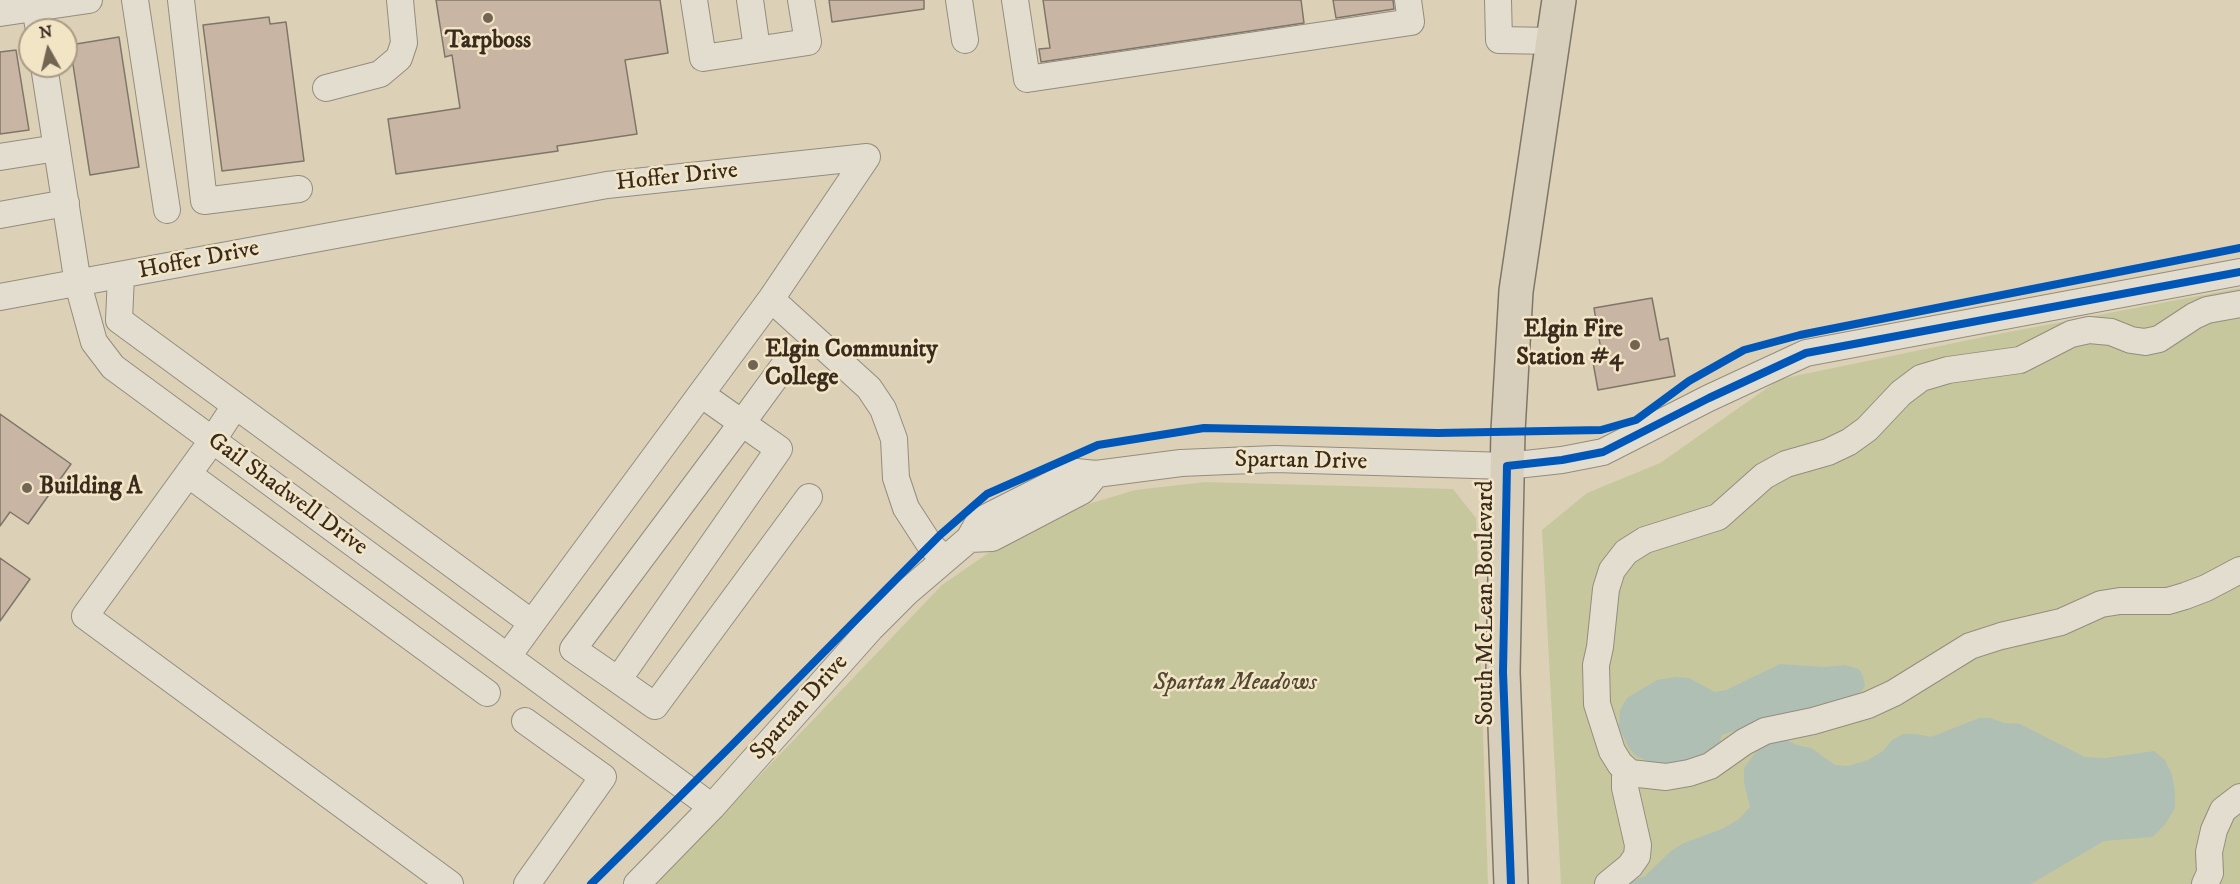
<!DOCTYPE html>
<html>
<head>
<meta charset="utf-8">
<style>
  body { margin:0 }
  #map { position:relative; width:2240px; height:884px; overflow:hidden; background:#dcd1b7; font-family:"IM FELL DW Pica",serif }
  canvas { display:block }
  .north { position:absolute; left:18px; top:18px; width:60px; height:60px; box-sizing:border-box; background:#f2e5c6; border:2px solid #a89b83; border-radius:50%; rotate:352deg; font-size:16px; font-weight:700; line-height:24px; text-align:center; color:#3a2b1f }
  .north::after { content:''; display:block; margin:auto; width:21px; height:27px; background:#736554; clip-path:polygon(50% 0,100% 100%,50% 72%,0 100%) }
</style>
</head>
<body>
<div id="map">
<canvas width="2240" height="884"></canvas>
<div class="north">N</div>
</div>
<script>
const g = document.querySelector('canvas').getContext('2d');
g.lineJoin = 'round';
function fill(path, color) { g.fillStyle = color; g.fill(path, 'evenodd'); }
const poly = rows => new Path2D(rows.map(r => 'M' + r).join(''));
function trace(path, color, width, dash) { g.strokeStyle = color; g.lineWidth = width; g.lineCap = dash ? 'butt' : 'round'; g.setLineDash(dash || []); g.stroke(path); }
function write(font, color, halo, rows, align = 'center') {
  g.font = font + ' "IM FELL DW Pica",serif'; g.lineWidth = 5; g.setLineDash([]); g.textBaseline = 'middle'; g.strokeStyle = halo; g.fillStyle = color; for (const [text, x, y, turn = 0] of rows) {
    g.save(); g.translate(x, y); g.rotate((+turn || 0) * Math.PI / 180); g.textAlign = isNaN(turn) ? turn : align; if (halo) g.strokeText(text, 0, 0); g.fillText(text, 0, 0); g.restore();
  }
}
const green = poly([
  [2240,288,2240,884,1561,884,1542,530,1587,493,1660,463,1780,379,1993,335],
  [1205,482,1453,489,1476,518,1488,884,656,884,942,585,1007,540,1059,513,1135,490]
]);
const water = poly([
  [1780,664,1823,667,1845,665,1859,669,1863,676,1865,686,1861,692,1785,739,1797,745,1811,748,1835,765,1848,766,1868,760,1883,751,1892,740,1903,734,1916,734,1931,737,1979,718,1991,718,2004,723,2020,724,2085,757,2105,758,2154,751,2165,760,2172,775,2175,792,2175,808,2166,823,2153,837,2104,841,2031,884,1625,884,1645,876,1671,851,1684,843,1722,829,1739,819,1750,807,1744,783,1744,768,1756,752,1768,742,1749,726,1722,735,1719,743,1691,761,1663,764,1647,761,1636,756,1629,748,1619,727,1620,710,1627,698,1657,680,1675,677,1689,678,1715,692,1726,690]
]);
const building = poly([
  [436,0,660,0,668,53,625,60,637,134,557,146,558,151,396,174,388,119,460,108,452,55,445,57,436,0],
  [829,0,924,0,924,9,832,22,829,0],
  [1043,0,1301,0,1304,23,1041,62,1039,49,1050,48,1043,0],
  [1333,0,1393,0,1394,9,1336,18,1333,0],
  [269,17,270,24,286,22,304,161,222,171,203,25,269,17],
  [119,37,139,167,90,175,70,45,119,37],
  [16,50,29,130,0,134,0,52,16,50],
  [1652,298,1660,340,1668,338,1675,376,1598,390,1591,351,1601,350,1594,308,1652,298],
  [0,414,71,464,28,524,10,512,0,526,0,414],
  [0,558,30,579,0,621,0,558]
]);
const minor = poly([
  [135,0,167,210],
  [181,0,204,201,299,189],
  [694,0,703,58,808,42,801,0],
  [750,0,757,49],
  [959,0,965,40],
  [1015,0,1027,79,1411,22,1408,0],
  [1498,0,1499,40,1553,41],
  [35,8,39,30],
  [0,13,89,0],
  [44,66,78,284,94,342,113,367,712,807],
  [326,88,380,74,399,58,404,43,400,0],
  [0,157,57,148],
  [0,215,66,203],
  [121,276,119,320,532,623,508,656],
  [0,297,607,185,867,157,771,299,869,388,883,409,894,439,896,478,906,508,930,545,945,559],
  [2240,304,2207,310,2194,316,2159,339,2145,342,2131,340,2111,332,2089,330,2071,334,2020,360,1948,370,1921,378,1901,393,1867,429,1849,442,1828,452,1786,464,1764,476,1718,517,1645,540,1626,552,1612,570,1606,589,1600,647,1596,665,1597,704,1612,751,1620,764,1630,773,1666,777,1689,773,1710,766,1744,742,1765,731,1813,721,1868,705,1894,693,1970,646,2001,636,2061,622,2101,604,2120,601,2168,601,2185,596,2206,588,2240,570],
  [701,394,742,423,779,449,618,680,573,649,742,423,783,367],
  [235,406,212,441,85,616,450,884],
  [188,474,487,693],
  [969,539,992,538,1082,491,1096,474],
  [532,623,771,299],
  [618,680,655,706,809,497],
  [525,721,603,777,527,884],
  [637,884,712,807,871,628,907,592,969,539,979,521,1076,472,1096,474,1181,463,1275,459,1507,466,1562,460,1603,452,1709,398,1806,353,2240,272],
  [1608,884,1630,866,1637,856,1638,845,1625,788,1625,777,1630,773],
  [2205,884,2210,873,2209,852,2214,830,2223,810,2240,797]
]);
const major = poly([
  [1511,884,1503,672,1508,431,1516,291,1559,0]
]);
const cycleway = poly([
  [591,884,731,746,940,535,987,494,1098,445,1204,428,1438,433,1601,430,1636,420,1689,381,1744,350,1800,335,2240,248],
  [1511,884,1503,672,1507,466,1562,460,1603,452,1709,398,1806,353,2240,272]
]);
const markers = [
  [488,18,6,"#736554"],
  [1635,345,6,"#736554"],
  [753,365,6,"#736554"],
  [27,488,6,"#736554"]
];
const poiNames = [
  ["Tarpboss",488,42,"center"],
  ["Elgin Fire",1623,331,"right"],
  ["Station #4",1623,359,"right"],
  ["Elgin Community",765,351],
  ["College",765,379],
  ["Building A",39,488]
];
const streetNames = [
  ["Hoffer Drive",677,178,-6],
  ["Hoffer Drive",199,261,-11],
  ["Spartan Drive",1301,462,1],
  ["Gail Shadwell Drive",287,495,36],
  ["South McLean Boulevard",1487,603,-90],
  ["Spartan Drive",800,708,-48]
];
const parkNames = [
  ["Spartan Meadows",1235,684]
];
fill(green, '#c7c79e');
fill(water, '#b0bfb4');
fill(building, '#c8b5a4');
trace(building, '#7e7668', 1.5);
trace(minor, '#948c7d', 28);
trace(major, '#7e7668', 36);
trace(minor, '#e3ddd0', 26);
trace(major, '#d7cebb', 33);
trace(cycleway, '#0057b8', 8);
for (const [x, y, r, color] of markers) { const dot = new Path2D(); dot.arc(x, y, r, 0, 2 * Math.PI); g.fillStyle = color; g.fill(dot); trace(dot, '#f2e5c6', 2); }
write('bold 24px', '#3a2b1f', '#f2e5c6', poiNames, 'left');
write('24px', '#3a2b1f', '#f2e5c6', streetNames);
write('italic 24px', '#534834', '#f2e5c6', parkNames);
</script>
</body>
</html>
